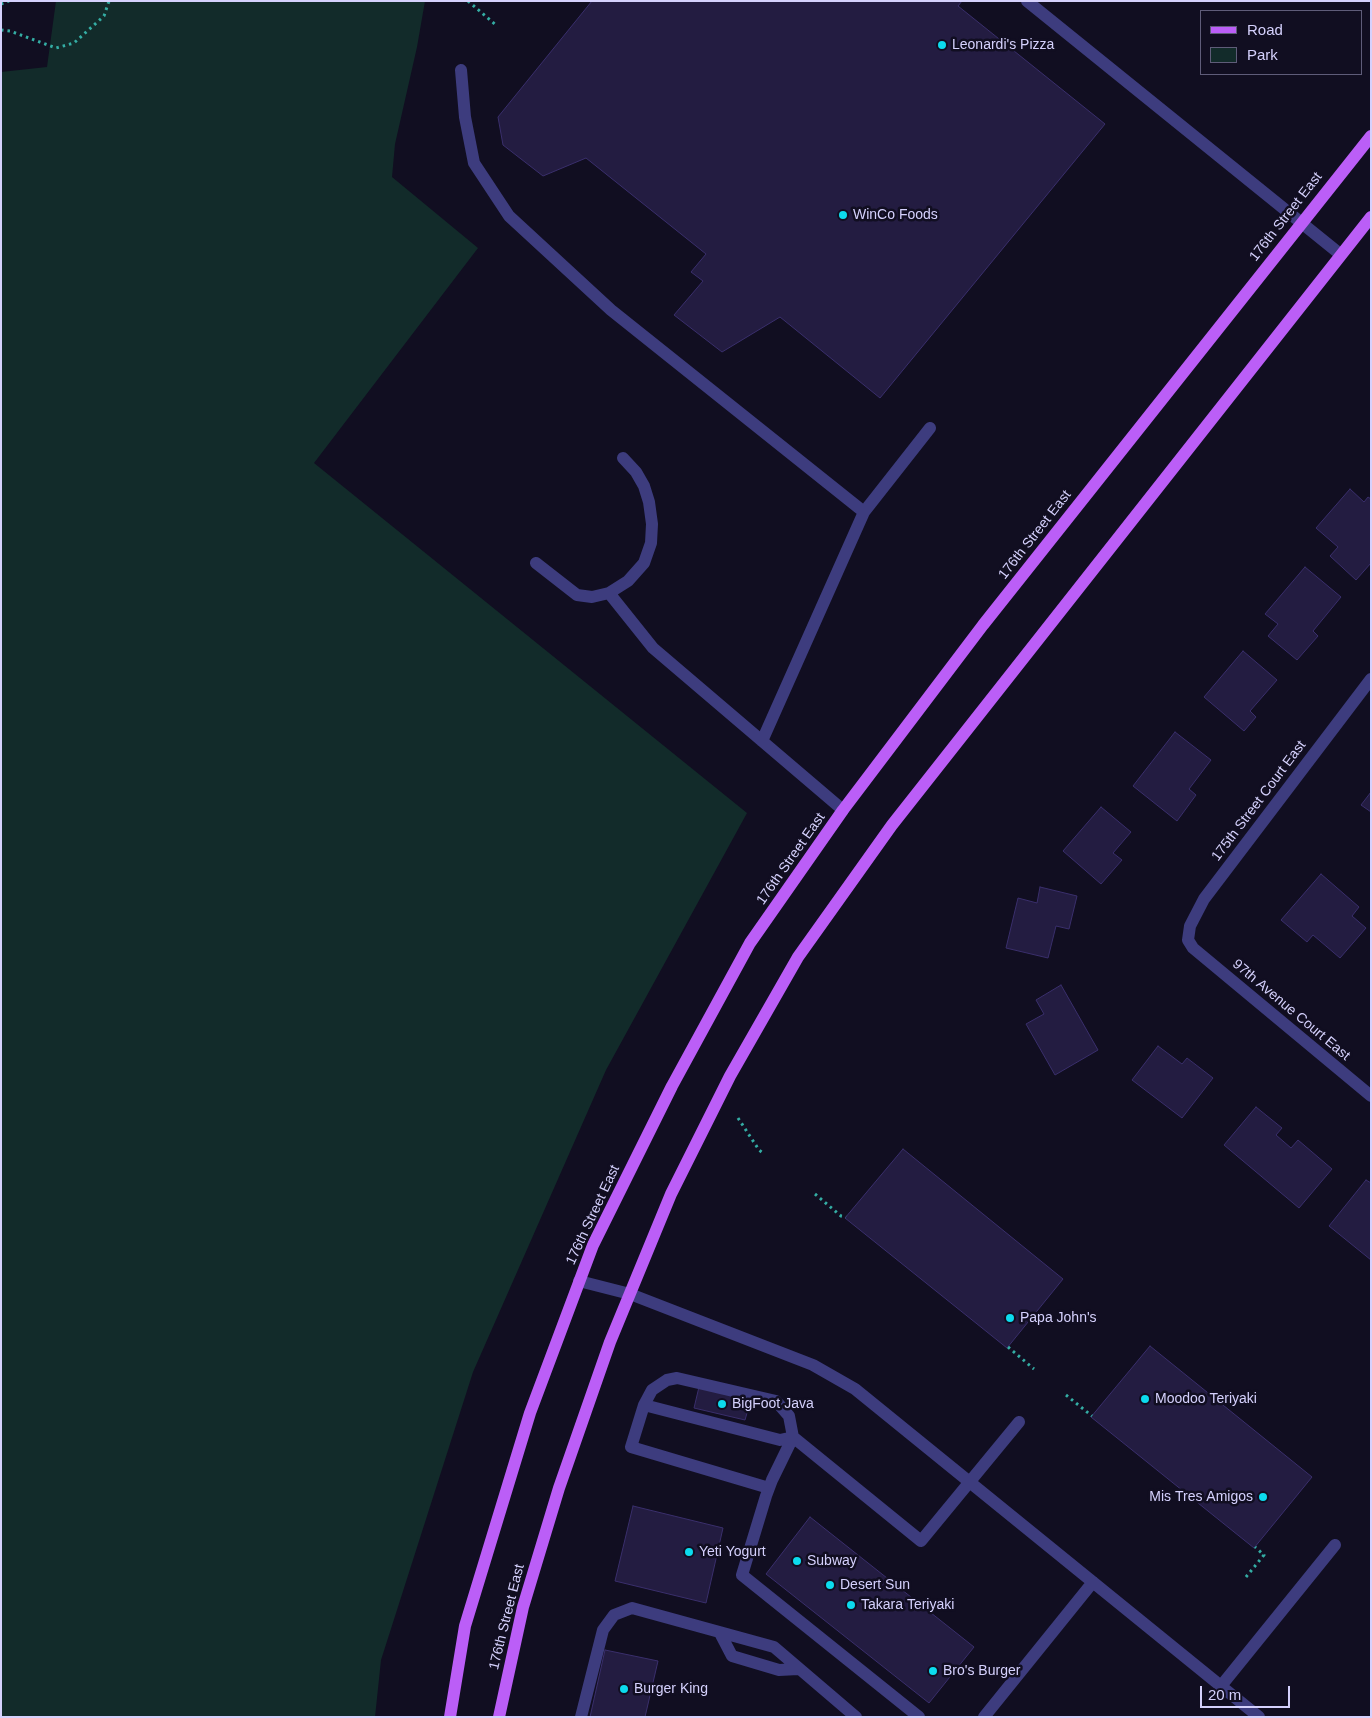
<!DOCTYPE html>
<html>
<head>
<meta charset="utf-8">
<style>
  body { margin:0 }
  #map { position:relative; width:1372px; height:1718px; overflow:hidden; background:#110e21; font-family:Arial,sans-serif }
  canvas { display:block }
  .frame { position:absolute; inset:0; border:2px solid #d5d1fd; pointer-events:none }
  .legend { position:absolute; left:1200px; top:10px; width:162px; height:65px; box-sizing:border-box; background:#110e21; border:1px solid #5f5c79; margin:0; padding:6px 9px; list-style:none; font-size:15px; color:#d5d1fd }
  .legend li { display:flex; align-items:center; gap:10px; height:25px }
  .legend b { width:25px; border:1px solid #5f5c79 }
  .scale { position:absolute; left:1200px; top:1686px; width:90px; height:22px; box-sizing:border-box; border:2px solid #d5d1fd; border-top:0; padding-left:6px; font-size:15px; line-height:18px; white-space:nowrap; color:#d5d1fd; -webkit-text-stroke:4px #110e21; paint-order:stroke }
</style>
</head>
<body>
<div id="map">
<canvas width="1372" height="1718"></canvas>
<div class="frame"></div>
<ul class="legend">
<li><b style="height:6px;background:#bb5ef7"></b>Road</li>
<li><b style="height:14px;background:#122b2a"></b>Park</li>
</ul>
<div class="scale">20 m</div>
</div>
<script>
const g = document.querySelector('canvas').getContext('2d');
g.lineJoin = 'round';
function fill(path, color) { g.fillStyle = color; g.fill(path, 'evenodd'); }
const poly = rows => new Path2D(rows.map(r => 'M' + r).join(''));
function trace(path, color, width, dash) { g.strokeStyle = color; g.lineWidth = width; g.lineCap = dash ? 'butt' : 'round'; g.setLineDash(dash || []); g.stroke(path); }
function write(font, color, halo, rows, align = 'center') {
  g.font = font + ' Arial,sans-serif'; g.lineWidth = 5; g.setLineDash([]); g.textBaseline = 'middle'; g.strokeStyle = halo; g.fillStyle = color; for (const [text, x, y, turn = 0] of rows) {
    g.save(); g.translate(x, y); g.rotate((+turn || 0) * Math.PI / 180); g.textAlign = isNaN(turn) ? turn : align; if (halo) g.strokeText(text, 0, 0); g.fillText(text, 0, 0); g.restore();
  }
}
const green = poly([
  [56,1,425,1,417,47,395,144,392,177,478,248,314,463,747,813,606,1070,473,1372,381,1660,375,1717,1,1717,1,72,47,67]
]);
const building = poly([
  [592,1,962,1,958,6,1105,124,880,398,780,317,722,352,674,315,703,281,691,272,706,254,586,158,543,176,503,145,498,117,592,1],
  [1350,489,1364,502,1368,497,1371,499,1371,563,1356,580,1330,556,1338,547,1316,528,1350,489],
  [1305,567,1341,597,1313,631,1318,636,1297,660,1268,636,1278,624,1265,614,1305,567],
  [1243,651,1277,680,1250,711,1256,717,1244,731,1204,697,1243,651],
  [1175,732,1211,760,1189,789,1196,795,1177,821,1133,786,1175,732],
  [1371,792,1371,812,1361,805,1371,792],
  [1101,807,1131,832,1113,853,1122,860,1101,884,1063,851,1101,807],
  [1321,874,1359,907,1352,916,1366,928,1340,958,1313,935,1307,942,1281,920,1321,874],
  [1040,887,1077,896,1069,929,1056,926,1048,958,1006,948,1018,898,1037,903,1040,887],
  [1061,985,1098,1050,1055,1075,1026,1024,1044,1014,1036,1000,1061,985],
  [1158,1046,1182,1064,1187,1058,1213,1078,1182,1118,1132,1080,1158,1046],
  [1256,1107,1282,1128,1276,1135,1291,1148,1298,1140,1332,1169,1299,1208,1224,1145,1256,1107],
  [903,1149,1063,1279,1007,1348,845,1218,903,1149],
  [1366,1180,1371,1183,1371,1260,1329,1226,1366,1180],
  [1150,1346,1312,1477,1254,1548,1091,1417,1150,1346],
  [699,1387,751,1399,745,1420,694,1408,699,1387],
  [633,1506,723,1528,706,1603,615,1581,633,1506],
  [810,1517,974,1647,929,1703,766,1574,810,1517],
  [605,1650,658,1661,645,1717,590,1717,605,1650]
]);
const path = poly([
  [468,1,497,26],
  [1,4,9,1],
  [1,30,10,31,56,48,74,43,104,16,109,1],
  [738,1118,759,1150,764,1154],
  [815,1194,841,1216,846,1217],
  [1008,1347,1034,1369],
  [1066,1395,1092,1416],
  [1246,1577,1264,1555,1255,1547]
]);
const lane = poly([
  [1027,1,1340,254],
  [461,70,465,117,474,163,509,216,611,310,864,512],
  [623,458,636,472,644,486,649,502,652,524,651,543,644,563,628,581,609,593,653,648,843,810],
  [536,563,577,595,592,597,609,593],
  [762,741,864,512,930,428],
  [579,1281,630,1294,813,1365,855,1389,1259,1717],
  [644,1405,780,1440,793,1437,789,1416,776,1401,677,1378,667,1380,652,1390,644,1405,631,1447,769,1488],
  [720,1633,732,1656,779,1670,798,1669],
  [1221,1686,1335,1545],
  [581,1717,603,1630,614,1615,632,1608,774,1647,856,1717],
  [919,1717,742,1575,766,1496,772,1480,793,1437,921,1541,1019,1422],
  [984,1717,1093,1582]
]);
const street = poly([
  [1371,679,1204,899,1190,926,1188,940,1193,948,1371,1096]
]);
const primary = poly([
  [450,1717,465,1626,530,1413,593,1245,672,1086,750,943,843,810,983,625,1371,136],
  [499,1717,523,1607,559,1488,610,1342,671,1194,730,1076,798,957,892,825,1371,217]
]);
const markers = [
  [942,45,5,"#0cdbee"],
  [843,215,5,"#0cdbee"],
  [1010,1318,5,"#0cdbee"],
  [1145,1399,5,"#0cdbee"],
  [722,1404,5,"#0cdbee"],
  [1263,1497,5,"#0cdbee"],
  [689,1552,5,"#0cdbee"],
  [797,1561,5,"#0cdbee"],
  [830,1585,5,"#0cdbee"],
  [851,1605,5,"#0cdbee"],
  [933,1671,5,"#0cdbee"],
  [624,1689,5,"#0cdbee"]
];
const poiNames = [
  ["Leonardi's Pizza",952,45],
  ["WinCo Foods",853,215],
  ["Papa John's",1020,1318],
  ["Moodoo Teriyaki",1155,1399],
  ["BigFoot Java",732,1404],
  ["Mis Tres Amigos",1253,1497,"right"],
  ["Yeti Yogurt",699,1552],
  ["Subway",807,1561],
  ["Desert Sun",840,1585],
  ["Takara Teriyaki",861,1605],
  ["Bro's Burger",943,1671],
  ["Burger King",634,1689]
];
const streetNames = [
  ["176th Street East",1286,217,-52],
  ["176th Street East",1035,535,-52],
  ["175th Street Court East",1259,801,-53],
  ["176th Street East",791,859,-55],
  ["97th Avenue Court East",1291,1010,40],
  ["176th Street East",593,1215,-65],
  ["176th Street East",507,1617,-76]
];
fill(green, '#122b2a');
fill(building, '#231c41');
trace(building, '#3a2f6c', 1);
trace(path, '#34ada4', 3, [2.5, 4]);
trace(lane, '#3d3c7e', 12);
trace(street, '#3d3c7e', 12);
trace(primary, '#bb5ef7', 12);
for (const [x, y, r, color] of markers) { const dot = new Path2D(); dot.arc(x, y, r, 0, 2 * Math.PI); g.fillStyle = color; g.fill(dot); trace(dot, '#110e21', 2); }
write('14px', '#d5d1fd', '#110e21', poiNames, 'left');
write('14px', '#d5d1fd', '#110e21', streetNames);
</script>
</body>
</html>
